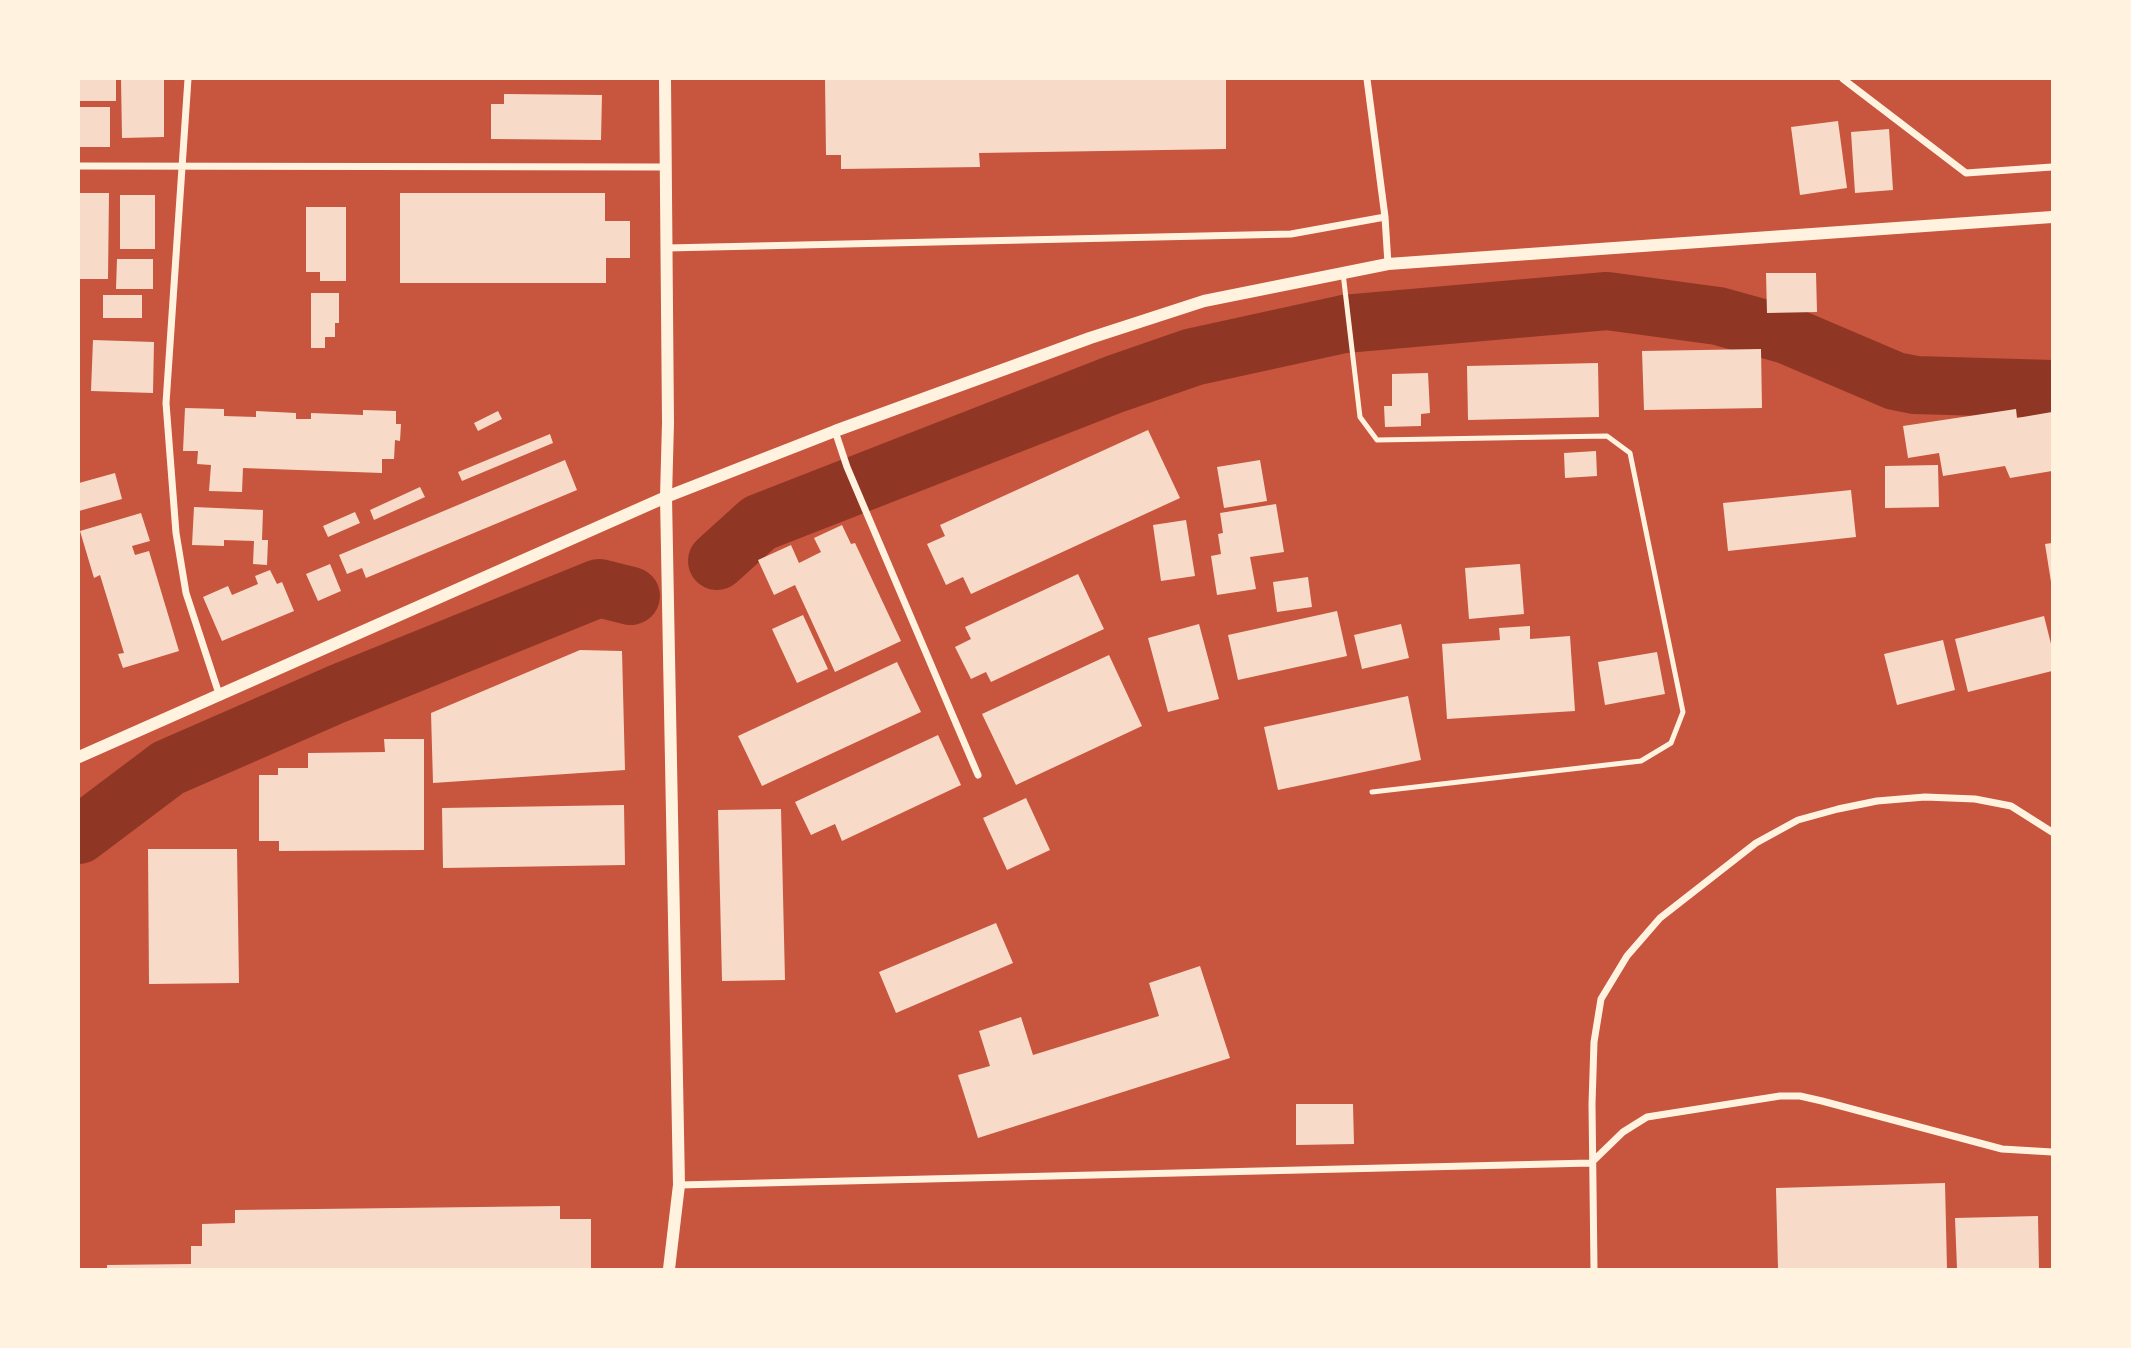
<!DOCTYPE html>
<html>
<head>
<meta charset="utf-8">
<style>
  body { margin:0 }
  #map { position:relative; width:2131px; height:1348px; overflow:hidden; background:#c8553d; font-family:"Roboto Serif",serif }
  canvas { display:block }
  .frame { position:absolute; inset:0; border:80px solid #fff3e0; pointer-events:none }
</style>
</head>
<body>
<div id="map">
<canvas width="2131" height="1348"></canvas>
<div class="frame"></div>
</div>
<script>
const g = document.querySelector('canvas').getContext('2d');
g.lineJoin = 'round';
const poly = rows => new Path2D(rows.map(r => 'M' + r).join(''));
function trace(path, color, width, dash) { g.strokeStyle = color; g.lineWidth = width; g.lineCap = dash ? 'butt' : 'round'; g.setLineDash(dash || []); g.stroke(path); }
function fill(path, color) { g.fillStyle = color; g.fill(path, 'evenodd'); }
const river = poly([
  [717,561,759,523,1115,384,1193,357,1344,324,1607,301,1718,316,1787,335,1895,381,1915,385,2052,389],
  [79,835,168,768,337,694,599,588,631,596]
]);
const building = poly([
  [79,79,116,79,116,101,79,101],
  [121,79,164,79,164,137,122,138],
  [825,79,1226,79,1226,149,979,153,980,167,841,169,841,155,826,155],
  [504,94,602,95,601,140,491,139,491,104,504,104],
  [79,107,110,107,110,147,79,147],
  [1838,121,1847,188,1800,195,1791,127],
  [1889,129,1893,190,1855,193,1851,132],
  [79,193,109,193,108,279,79,279],
  [400,193,605,193,605,221,630,221,630,258,606,258,606,283,400,283],
  [120,195,155,195,155,249,120,249],
  [306,207,346,207,346,281,320,281,320,272,306,272],
  [117,259,153,259,153,289,116,289],
  [1766,273,1816,273,1817,312,1767,313],
  [311,293,339,293,339,323,335,323,335,337,325,337,325,348,311,348],
  [103,295,142,295,142,318,103,318],
  [93,340,154,342,153,393,91,391],
  [1761,349,1762,408,1644,410,1642,351],
  [1598,363,1599,417,1468,420,1467,366],
  [1428,373,1430,413,1421,414,1421,426,1385,427,1384,406,1392,406,1392,374],
  [185,408,224,409,224,416,256,417,256,411,296,413,296,419,311,419,311,413,363,415,363,410,396,411,396,424,401,424,400,441,395,440,394,459,382,459,382,473,243,468,242,492,209,491,211,465,197,464,198,451,183,451],
  [2016,409,2017,418,2052,412,2052,471,2010,478,2005,466,1943,476,1939,453,1908,458,1903,426],
  [498,411,502,419,478,431,474,423],
  [1148,430,1180,498,971,594,963,577,946,585,927,544,945,536,940,525],
  [550,434,553,443,462,481,458,472],
  [1596,451,1597,476,1565,478,1564,453],
  [565,460,577,490,366,578,362,568,347,574,339,555],
  [1260,460,1267,501,1224,508,1217,467],
  [1938,465,1939,507,1885,508,1885,466],
  [115,473,122,499,79,511,79,483],
  [420,487,425,497,374,520,370,510],
  [1851,490,1856,537,1728,551,1723,503],
  [1276,504,1284,552,1250,557,1256,589,1217,595,1211,556,1221,554,1218,534,1223,533,1220,513],
  [194,507,263,510,262,540,268,540,267,565,253,564,254,541,224,540,224,546,192,545],
  [355,512,360,523,328,537,323,526],
  [141,513,150,541,132,546,135,555,149,551,179,651,123,668,118,654,124,653,100,575,94,578,80,531],
  [1186,520,1195,576,1161,581,1153,525],
  [842,525,851,544,855,543,901,641,835,672,795,585,774,595,758,560,791,545,799,563,821,552,814,538],
  [2052,543,2052,582,2051,582,2045,544],
  [330,564,341,591,318,601,306,574],
  [1520,564,1524,614,1469,619,1465,568],
  [270,570,277,584,282,582,294,611,222,641,203,597,228,586,232,595,258,584,255,576],
  [1078,574,1104,629,991,682,986,672,971,679,955,647,971,639,965,627],
  [1308,577,1312,607,1277,612,1273,582],
  [1337,611,1347,656,1238,680,1228,635],
  [803,615,828,669,797,683,772,629],
  [2044,616,2052,648,2052,671,1968,692,1955,639],
  [1199,624,1219,699,1168,712,1148,638],
  [1401,624,1409,658,1362,669,1354,635],
  [1530,626,1530,639,1570,636,1575,711,1447,719,1442,644,1500,640,1499,628],
  [1943,640,1955,690,1897,705,1884,654],
  [580,650,622,651,625,770,433,783,431,713],
  [1657,652,1665,694,1605,705,1598,662],
  [1109,655,1142,726,1016,785,982,714],
  [897,662,921,712,762,786,738,736],
  [1408,696,1421,760,1278,790,1264,727],
  [938,735,961,785,842,841,835,824,811,835,795,802],
  [384,739,424,739,424,850,279,851,279,841,259,841,259,775,278,775,278,768,308,768,308,753,385,752],
  [1026,798,1050,850,1007,870,983,818],
  [624,805,625,865,443,868,442,808],
  [781,809,785,980,722,981,718,810],
  [148,849,237,849,239,983,149,984],
  [996,923,1013,963,896,1013,879,972],
  [1200,966,1230,1058,978,1138,958,1075,990,1066,979,1031,1021,1017,1033,1055,1159,1016,1149,983],
  [1296,1104,1353,1104,1354,1144,1296,1145],
  [1945,1183,1947,1269,1778,1269,1776,1188],
  [560,1206,560,1219,591,1219,591,1269,107,1269,107,1265,191,1264,191,1246,202,1246,202,1224,235,1223,235,1210],
  [2038,1216,2039,1269,1957,1269,1955,1218]
]);
const service = poly([
  [1343,273,1360,417,1377,440,1607,436,1630,453,1683,712,1671,743,1641,761,1372,792]
]);
const minor = poly([
  [188,79,166,403,176,533,186,593,220,697],
  [1367,79,1385,217,1388,264],
  [1843,79,1966,173,2052,167],
  [79,166,666,167],
  [667,248,1291,234,1385,217],
  [835,431,847,467,978,775],
  [679,1185,1591,1163,1623,1132,1647,1117,1780,1096,1800,1096,1822,1101,2002,1149,2052,1152],
  [1594,1269,1592,1104,1594,1042,1601,999,1627,956,1660,918,1756,843,1798,820,1838,809,1877,801,1925,797,1975,799,2011,806,2052,832]
]);
const tertiary = poly([
  [665,79,668,423,666,497,679,1185,669,1269],
  [79,757,666,497,835,431,1090,338,1204,301,1388,264,2052,217]
]);
trace(river, '#8f3625', 58);
fill(building, '#f7dbc8');
trace(service, '#fff3e0', 5);
trace(minor, '#fff3e0', 7);
trace(tertiary, '#fff3e0', 12);
</script>
</body>
</html>
